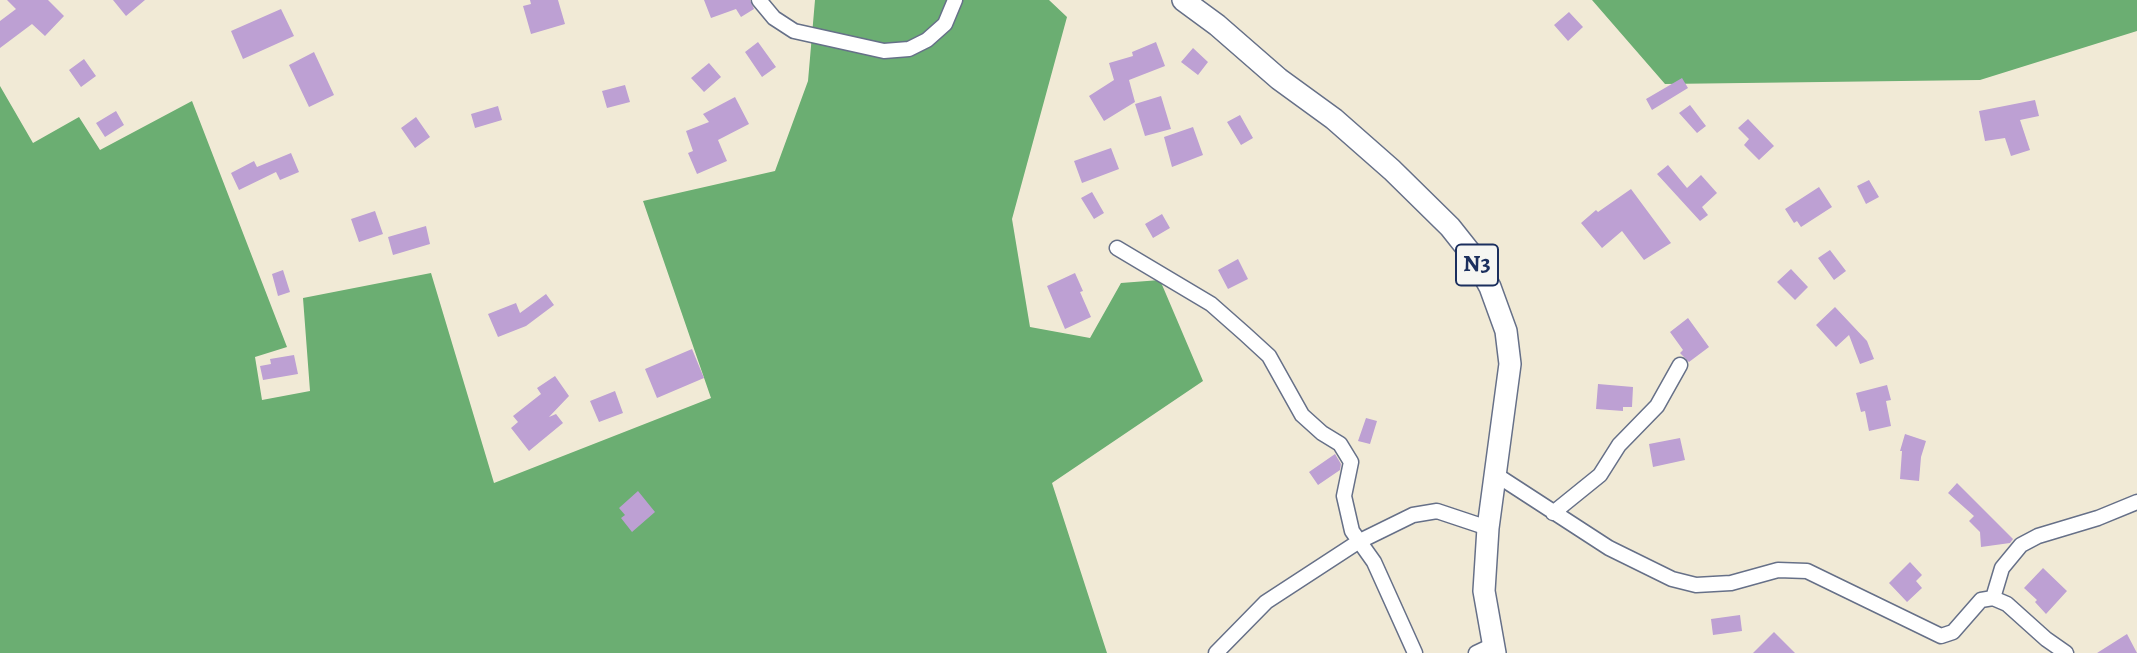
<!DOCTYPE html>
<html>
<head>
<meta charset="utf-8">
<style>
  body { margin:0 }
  canvas { display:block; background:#f1ead6 }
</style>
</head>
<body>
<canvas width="2137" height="653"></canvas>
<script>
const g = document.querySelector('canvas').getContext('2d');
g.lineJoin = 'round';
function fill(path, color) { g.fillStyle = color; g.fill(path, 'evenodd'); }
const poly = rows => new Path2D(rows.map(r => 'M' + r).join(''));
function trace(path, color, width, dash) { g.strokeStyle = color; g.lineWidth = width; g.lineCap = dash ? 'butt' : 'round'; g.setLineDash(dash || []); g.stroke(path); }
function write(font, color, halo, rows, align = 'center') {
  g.font = font + ' Alegreya,serif'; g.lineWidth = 6; g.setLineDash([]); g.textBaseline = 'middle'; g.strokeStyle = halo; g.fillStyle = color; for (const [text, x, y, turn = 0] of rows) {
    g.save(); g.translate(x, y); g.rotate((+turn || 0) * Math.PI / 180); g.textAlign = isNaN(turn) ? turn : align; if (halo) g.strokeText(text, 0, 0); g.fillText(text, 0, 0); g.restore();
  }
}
const forest = poly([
  [815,0,1049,0,1067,17,1012,219,1030,327,1090,338,1121,283,1160,280,1203,381,1052,483,1107,653,0,653,0,86,33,143,79,117,100,150,192,101,287,347,255,357,262,400,310,391,303,298,431,273,494,483,711,398,643,201,775,171,808,81],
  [1592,0,2137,0,2137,31,1980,80,1665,84]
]);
const building = poly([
  [7,0,48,0,64,16,45,36,32,24,0,48,0,21,16,9],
  [113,0,145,0,126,16],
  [530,0,558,0,565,24,531,34,523,6,531,4],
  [704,0,750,0,754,9,741,17,736,9,711,18],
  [281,9,294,36,243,59,231,31],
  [1569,12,1583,27,1568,41,1554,25],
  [758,42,776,67,762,77,745,52],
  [1156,42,1165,66,1129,80,1135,102,1104,121,1089,96,1114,80,1109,63,1133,56,1132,52],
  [1193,48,1208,62,1198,75,1181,62],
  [314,52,334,95,309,107,289,65],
  [84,59,96,76,81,87,69,70],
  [709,63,721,77,704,92,691,78],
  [1682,78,1688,88,1652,110,1646,99],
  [625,85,630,102,607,108,602,91],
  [1161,96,1171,129,1145,136,1135,104],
  [735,97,749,124,718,140,727,161,697,174,688,153,693,151,686,131,709,122,703,114],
  [2035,100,2039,116,2020,120,2030,150,2011,156,2005,138,1985,141,1979,111],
  [1690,105,1706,126,1697,133,1679,113],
  [498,106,502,120,475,128,471,114],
  [116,111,124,125,105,137,96,123],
  [1240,115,1253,138,1241,145,1227,122],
  [416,117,430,137,415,148,401,128],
  [1748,119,1774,146,1759,160,1744,145,1749,139,1738,128],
  [1193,127,1203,155,1172,167,1164,137],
  [1111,148,1119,169,1082,183,1074,161],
  [291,153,299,172,280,180,276,172,239,190,231,173,254,161,257,167],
  [1668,165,1687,188,1701,175,1717,193,1702,207,1708,215,1700,221,1657,174],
  [1869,180,1879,197,1866,204,1857,186],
  [1819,187,1832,207,1801,227,1797,221,1794,223,1785,209],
  [1631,189,1671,243,1644,260,1622,231,1602,248,1581,223,1596,210,1598,212],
  [1092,192,1104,213,1094,219,1081,198],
  [375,211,383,234,359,242,351,219],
  [1162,214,1170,228,1153,238,1145,224],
  [426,226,430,244,393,255,388,237],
  [1830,250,1846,271,1834,280,1818,258],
  [1238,259,1248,279,1228,289,1218,270],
  [1791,269,1808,287,1795,300,1777,282],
  [283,270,290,292,278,296,272,274],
  [1075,273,1083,291,1080,292,1091,317,1065,329,1047,286],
  [546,294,554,305,526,326,498,337,488,314,516,303,520,313],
  [1835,307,1867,341,1874,359,1860,364,1849,335,1836,347,1816,325],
  [1688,318,1709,347,1689,362,1680,353,1683,350,1670,332],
  [692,349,704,378,657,398,645,369],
  [294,355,298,374,263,380,260,366,271,364,270,359],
  [555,376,569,396,549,417,556,414,563,423,529,451,511,428,518,422,513,416,541,394,537,388],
  [1598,384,1633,387,1632,407,1623,407,1623,411,1596,409],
  [1887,385,1891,400,1886,401,1891,426,1869,431,1865,411,1861,412,1856,393],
  [615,391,623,413,599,422,590,401],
  [1366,418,1377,421,1370,444,1358,441],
  [1905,434,1926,441,1921,457,1919,481,1900,479,1902,451,1900,451],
  [1680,438,1685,460,1653,467,1649,444],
  [1335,454,1341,464,1340,470,1318,485,1309,472],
  [1957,483,2013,539,2010,543,1981,547,1980,532,1969,521,1974,516,1948,493],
  [638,491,655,512,632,532,621,518,625,515,619,508],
  [1910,562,1922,575,1916,581,1922,588,1907,602,1889,583],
  [2043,568,2067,591,2046,614,2035,602,2037,600,2024,588],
  [1740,615,1742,631,1713,635,1711,619],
  [1774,632,1795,653,1753,653],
  [2127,634,2137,653,2097,653]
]);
const minor = poly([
  [759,0,774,18,794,31,884,51,909,49,927,40,945,24,955,0],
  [1117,248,1211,304,1245,334,1269,356,1302,415,1322,433,1340,444,1351,462,1344,496,1352,531,1374,562,1415,653],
  [1495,474,1609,548,1672,579,1696,585,1731,583,1778,570,1807,571,1941,636,1953,632,1981,600,1993,598,2007,604,2046,639,2066,653],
  [1553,513,1600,475,1619,445,1657,406,1680,365],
  [1993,598,2002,568,2021,545,2038,536,2098,518,2137,502],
  [1216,653,1266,602,1358,542,1413,515,1437,511,1488,528],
  [1476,653,1493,645]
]);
const primary = poly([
  [1183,0,1217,25,1279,79,1334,119,1392,170,1450,227,1473,256,1490,287,1506,331,1510,364,1488,528,1484,591,1495,653]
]);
const shields = [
  [1477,265,42]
];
const shieldNames = [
  ["N3",1477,265]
];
fill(forest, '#6bae72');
fill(building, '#bda0d3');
trace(minor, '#667088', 17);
trace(primary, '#667088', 24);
trace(minor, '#fff', 14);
trace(primary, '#fff', 21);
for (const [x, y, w] of shields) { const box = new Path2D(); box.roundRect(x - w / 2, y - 20.5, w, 41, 5); g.fillStyle = '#f6f6f2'; g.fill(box); trace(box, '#1b2f5e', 2); }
write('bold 24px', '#1b2f5e', null, shieldNames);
</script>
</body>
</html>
